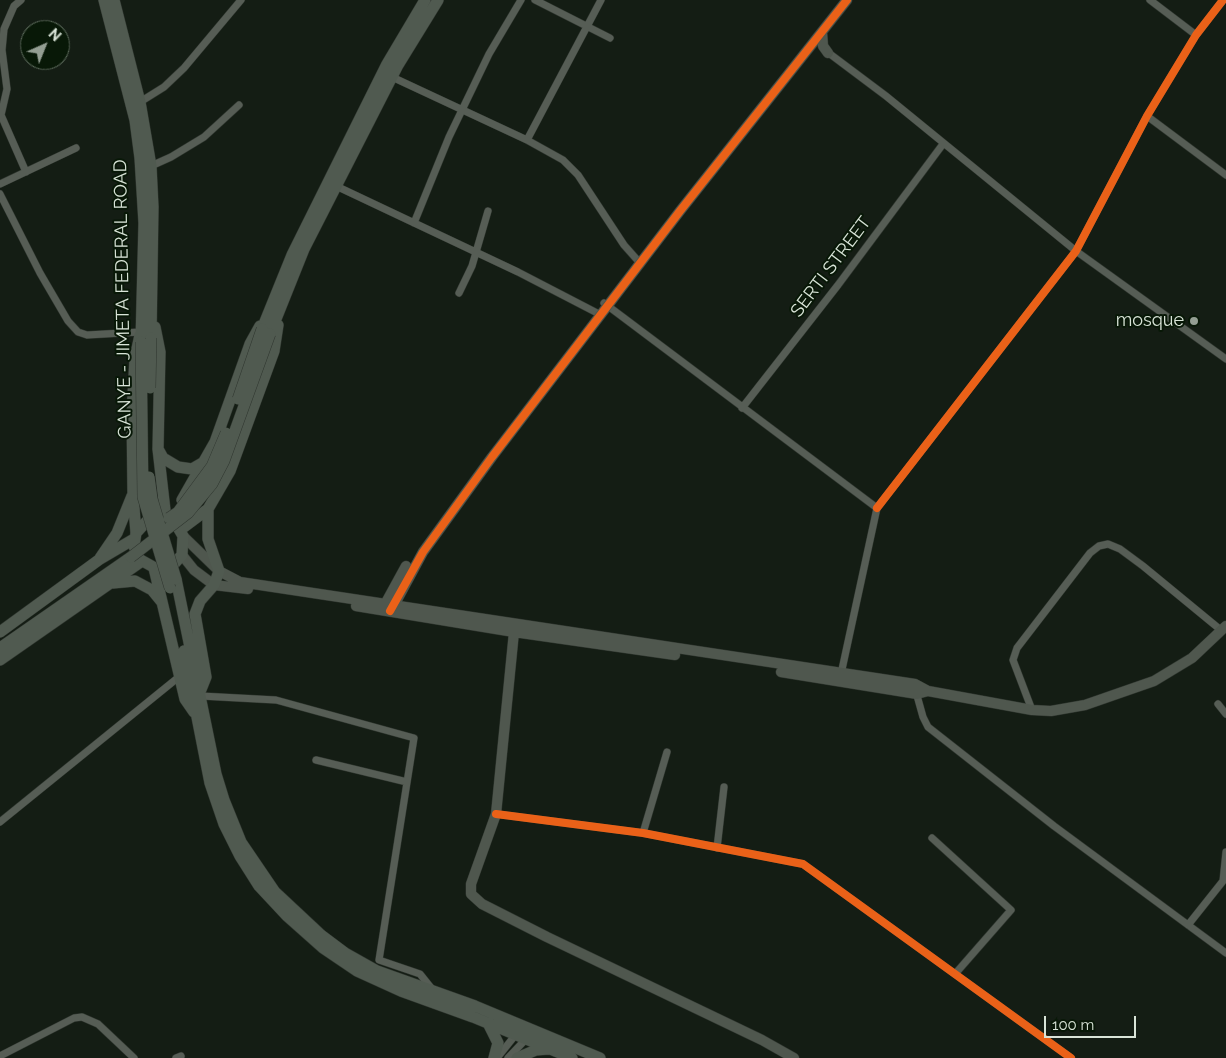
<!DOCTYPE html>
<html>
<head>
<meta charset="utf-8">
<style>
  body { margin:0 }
  #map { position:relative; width:1226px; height:1058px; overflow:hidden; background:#141d14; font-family:Raleway,sans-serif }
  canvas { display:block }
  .north { position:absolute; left:20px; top:20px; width:50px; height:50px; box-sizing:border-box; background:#081807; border:1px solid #5c6a5b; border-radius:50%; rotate:44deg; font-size:14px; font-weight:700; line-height:20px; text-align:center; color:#d9e4d8 }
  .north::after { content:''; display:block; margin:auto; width:18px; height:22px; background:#949e93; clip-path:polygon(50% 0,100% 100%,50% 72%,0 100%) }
  .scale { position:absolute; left:1044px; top:1016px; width:92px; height:22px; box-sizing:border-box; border:2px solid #d9e4d8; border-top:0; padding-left:6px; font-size:15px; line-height:18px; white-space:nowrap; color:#d9e4d8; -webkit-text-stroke:4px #081807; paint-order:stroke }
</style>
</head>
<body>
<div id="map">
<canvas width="1226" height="1058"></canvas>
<div class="north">N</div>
<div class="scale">100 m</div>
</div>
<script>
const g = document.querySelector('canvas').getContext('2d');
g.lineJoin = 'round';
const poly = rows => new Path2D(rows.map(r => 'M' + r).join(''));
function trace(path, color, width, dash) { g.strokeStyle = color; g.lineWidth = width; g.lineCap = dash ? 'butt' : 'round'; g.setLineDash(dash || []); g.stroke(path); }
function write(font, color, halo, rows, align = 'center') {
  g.font = font + ' Raleway,sans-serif'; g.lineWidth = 4; g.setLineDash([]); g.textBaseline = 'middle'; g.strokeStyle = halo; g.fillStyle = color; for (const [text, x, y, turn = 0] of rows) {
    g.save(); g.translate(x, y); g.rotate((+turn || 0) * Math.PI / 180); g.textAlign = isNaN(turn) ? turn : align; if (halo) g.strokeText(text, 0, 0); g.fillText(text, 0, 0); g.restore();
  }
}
const street = poly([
  [21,0,14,6,4,29,2,50,7,89,1,115,26,172],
  [535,0,610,38],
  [1150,0,1196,35],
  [826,51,886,96,1076,251,1226,359],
  [392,77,527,140,563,160,578,175,624,245,640,263],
  [140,102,164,87,184,68,241,0],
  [1147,116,1226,175],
  [527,140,601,0],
  [151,166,171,157,204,137,239,105],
  [0,184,76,148],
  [336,186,518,272,601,315],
  [0,194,40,273,68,321,78,332,87,335,140,332],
  [414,223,449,137,489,54,521,0],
  [459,293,472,266,488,211],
  [604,303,877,508,841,674],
  [742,408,838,285,943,144],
  [877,508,1076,251,1147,116,1196,35,1223,0],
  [916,692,923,717,928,727,1054,826,1226,953],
  [201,696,276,700,414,738,379,960,420,974,432,989],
  [1218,704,1226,714],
  [1032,710,1013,660,1017,648,1090,553,1099,546,1108,544,1120,549,1143,566,1222,631],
  [316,760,407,782],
  [496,814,643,833,803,864,1071,1058],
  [0,822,180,676],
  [643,833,667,752],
  [932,838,1011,910,955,974],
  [717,848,724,787],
  [1188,925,1223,881,1226,852],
  [0,1056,74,1018,82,1017,98,1024,134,1058],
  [176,1058,181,1056],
  [497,1058,517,1033],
  [508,1058,527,1038]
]);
const secondary = poly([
  [822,32,823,46,828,53],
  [183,536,219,571,240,582,915,684,928,691,1032,710,1051,711,1085,705,1154,681,1192,658,1226,626],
  [182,555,194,570,214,585,248,589],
  [356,606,514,632,675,655],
  [383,608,406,566],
  [391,611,423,552,492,457,680,211,847,0],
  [514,632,496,814,471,884,471,894,482,904,547,937,762,1040,794,1058],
  [781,672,917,694,928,691]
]);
const primary = poly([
  [104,0,135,120,140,158,144,223,141,341],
  [114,0,140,102,151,166,153,207,151,338],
  [155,327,160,352,158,449,166,519],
  [262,329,292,255,387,64,425,0],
  [270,334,304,249,398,65,438,0],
  [158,449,163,458,178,467,192,469,204,462],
  [182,500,215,442,250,344,260,326],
  [180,530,208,509,230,471,274,351,278,325],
  [136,533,147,521,156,519,169,521,177,526,183,536,182,555,173,565,157,569,139,559,134,546,136,533,133,495,132,414,135,358,140,335],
  [100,558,117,533,132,496],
  [154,568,185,699,194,712],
  [176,579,216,774,224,800,241,842,275,892,321,935,345,953,377,971,475,1006,600,1058],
  [113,583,135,581,152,590,161,601],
  [0,632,100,559,134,539],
  [0,648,131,557],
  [184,651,210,783,224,824,240,856,259,886,287,916,323,948,357,971,401,991,473,1017,572,1058],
  [0,660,142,561],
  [200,692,206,677,195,614,200,601,214,585,219,571,208,539,208,509],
  [488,1023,498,1043,494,1058],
  [517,1058,536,1050,549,1049]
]);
const primaryBridge = poly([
  [141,342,143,497,170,588],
  [150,388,151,338],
  [238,399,262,329],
  [149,477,152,499,176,579],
  [169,518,178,512,212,466,226,433],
  [131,557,188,513,212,484,224,461,270,334]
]);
const cycleway = poly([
  [877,508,1076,251,1147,116,1196,35,1223,0],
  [390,611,423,552,492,457,680,211,847,0],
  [496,814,643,833,803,864,1071,1058]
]);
const markers = [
  [1194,321,5,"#949e93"]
];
const streetNames = [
  ["SERTI STREET",831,267,-53],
  ["GANYE - JIMETA FEDERAL ROAD",123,299,-91]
];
const poiNames = [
  ["mosque",1184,321]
];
trace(street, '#303730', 8);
trace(secondary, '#303730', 11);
trace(primary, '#303730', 12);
trace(street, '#565d55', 7);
trace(secondary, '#4f574e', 10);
trace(primary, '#505a50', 11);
trace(primaryBridge, '#303730', 12, []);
trace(primaryBridge, '#505a50', 11);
trace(cycleway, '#ea6118', 8);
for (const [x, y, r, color] of markers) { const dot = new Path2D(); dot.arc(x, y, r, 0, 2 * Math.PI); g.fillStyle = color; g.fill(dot); trace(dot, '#081807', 2); }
write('18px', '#d9e4d8', '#081807', streetNames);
write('18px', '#d9e4d8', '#081807', poiNames, 'right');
</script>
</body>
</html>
